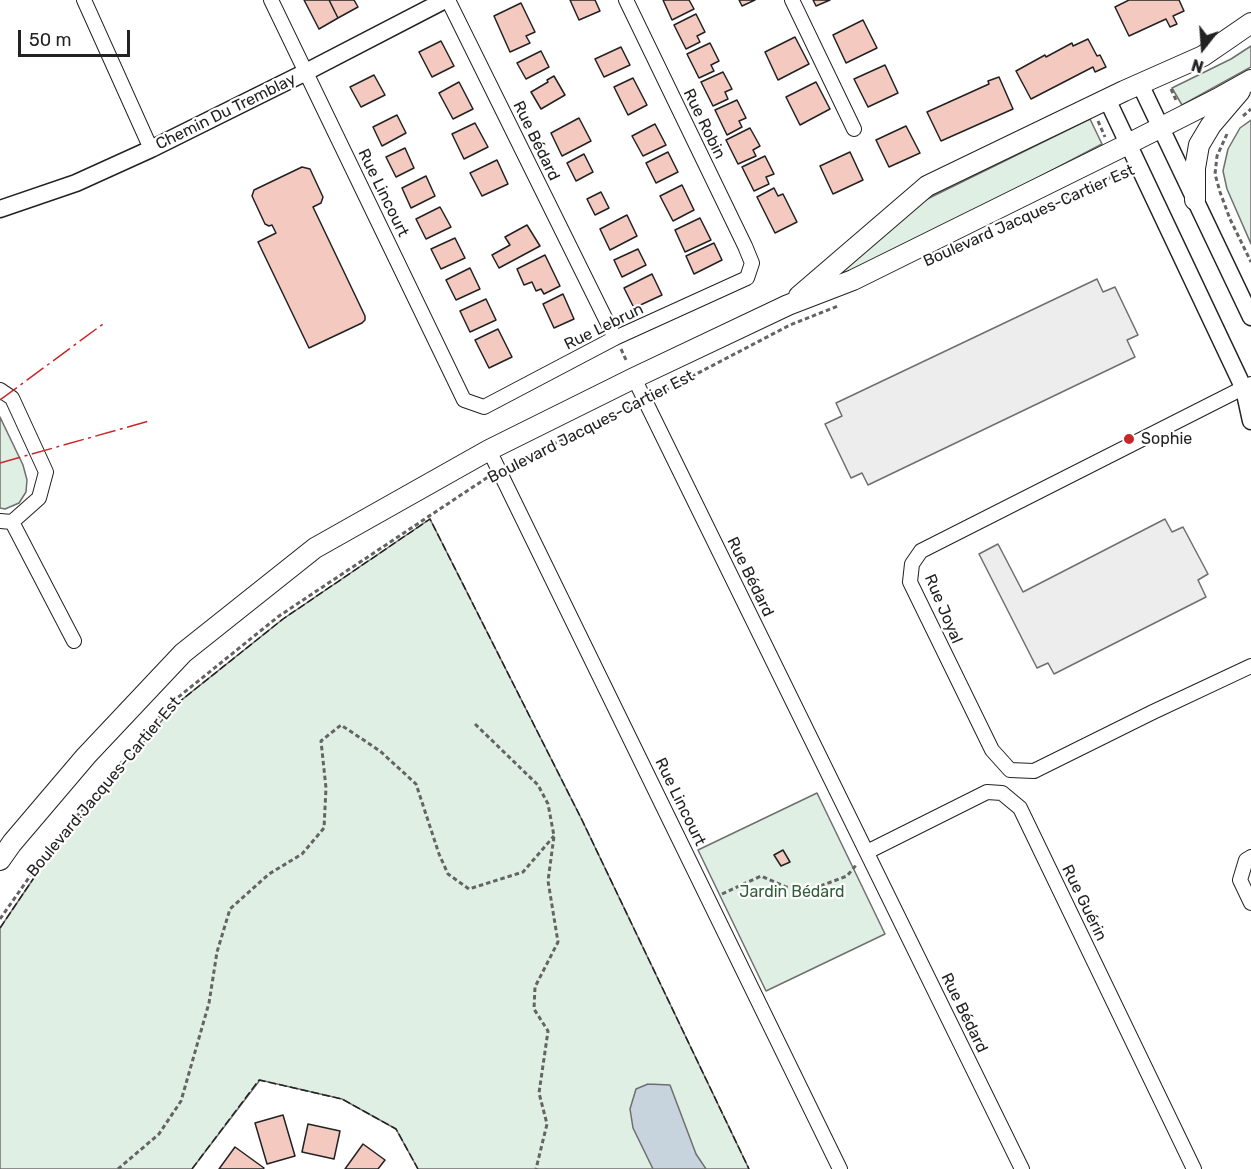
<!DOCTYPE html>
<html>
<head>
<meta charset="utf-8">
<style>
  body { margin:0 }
  #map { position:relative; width:1251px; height:1169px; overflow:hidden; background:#fff; font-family:Rubik,sans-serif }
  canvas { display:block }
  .north { position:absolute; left:1173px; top:18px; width:60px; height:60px; -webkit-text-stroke:4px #fff; paint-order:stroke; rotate:197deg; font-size:16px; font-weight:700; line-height:24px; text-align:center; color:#222 }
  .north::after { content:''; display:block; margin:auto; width:21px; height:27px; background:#222; clip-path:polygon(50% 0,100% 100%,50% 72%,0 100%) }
  .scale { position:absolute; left:18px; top:30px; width:112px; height:27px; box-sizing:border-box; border:3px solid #222; border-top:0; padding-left:8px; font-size:18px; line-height:21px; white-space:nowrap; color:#222; -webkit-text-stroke:4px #fff; paint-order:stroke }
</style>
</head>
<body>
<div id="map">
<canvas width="1251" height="1169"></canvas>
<div class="north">N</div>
<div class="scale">50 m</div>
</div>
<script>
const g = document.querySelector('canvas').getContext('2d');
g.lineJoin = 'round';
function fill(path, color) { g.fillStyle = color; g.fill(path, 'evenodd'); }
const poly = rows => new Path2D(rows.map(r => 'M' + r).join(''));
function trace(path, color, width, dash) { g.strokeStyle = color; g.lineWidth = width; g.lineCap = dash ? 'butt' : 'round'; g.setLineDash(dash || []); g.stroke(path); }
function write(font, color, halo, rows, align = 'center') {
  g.font = font + ' Rubik,sans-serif'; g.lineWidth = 4.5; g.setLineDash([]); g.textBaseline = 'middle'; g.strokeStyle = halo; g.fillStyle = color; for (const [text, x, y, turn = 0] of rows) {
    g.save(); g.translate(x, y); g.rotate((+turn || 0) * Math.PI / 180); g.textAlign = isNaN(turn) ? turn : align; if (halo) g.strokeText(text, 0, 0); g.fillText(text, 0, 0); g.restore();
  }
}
const green = poly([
  [1251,46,1251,67,1182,105,1172,88,1231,59,1251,46],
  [1090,119,1102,144,846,278,842,270,919,203,1090,119],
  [1251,120,1251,244,1227,189,1223,171,1228,149,1240,128,1251,120],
  [0,417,23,465,27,480,26,492,19,503,5,509,0,508,0,417],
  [430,519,582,820,749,1169,418,1169,396,1129,342,1099,260,1080,192,1169,0,1169,0,928,50,854,174,706,283,619,430,519],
  [817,793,885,934,766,991,698,850,817,793]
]);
const parking = poly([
  [1097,279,1103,292,1115,287,1138,335,1127,340,1135,357,868,485,862,473,851,478,825,424,842,416,836,403,1097,279],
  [1165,519,1172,532,1183,527,1208,574,1198,580,1206,597,1054,674,1048,663,1037,668,979,554,998,544,1023,592,1165,519]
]);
const water = poly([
  [648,1084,670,1085,696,1154,706,1169,653,1169,633,1128,630,1109,636,1089,648,1084]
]);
const building = poly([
  [304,0,329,0,338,18,319,29,304,0],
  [329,0,354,0,358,7,338,18,329,0],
  [570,0,595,0,600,11,579,20,570,0],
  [663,0,689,0,694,9,672,20,663,0],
  [739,0,755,0,742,6,739,0],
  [813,0,830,0,816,6,813,0],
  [1129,0,1179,0,1184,11,1173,16,1177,24,1170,27,1166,19,1129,36,1115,7,1129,0],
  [521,3,535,32,526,36,530,43,510,52,494,16,521,3],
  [696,14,705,32,697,36,700,42,686,49,674,25,696,14],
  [863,20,877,48,846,63,833,35,863,20],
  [795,37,809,64,778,80,765,52,795,37],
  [1088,39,1097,56,1100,55,1106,67,1095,72,1093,67,1031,99,1016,71,1045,55,1046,57,1072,43,1073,46,1088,39],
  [441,41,454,66,432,77,419,52,441,41],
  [710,43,719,61,711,65,714,71,699,78,687,54,710,43],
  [621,47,630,65,604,77,595,59,621,47],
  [541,51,549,67,526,79,517,63,541,51],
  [885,65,898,93,868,107,854,79,885,65],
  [723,72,732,89,725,92,728,99,713,106,701,82,723,72],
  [374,75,385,95,361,107,350,87,374,75],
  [554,76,565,95,541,109,531,92,548,82,547,80,554,76],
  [999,77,1013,109,941,141,927,112,989,84,988,81,999,77],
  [633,78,647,105,628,115,614,87,633,78],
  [459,82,473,109,453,119,439,93,459,82],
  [816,82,830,109,800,125,786,97,816,82],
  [737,100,746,118,739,121,742,127,727,135,715,110,737,100],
  [397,115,406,133,382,146,373,127,397,115],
  [579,118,591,141,562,156,551,133,579,118],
  [475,123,488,147,464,159,452,134,475,123],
  [655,124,666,145,643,156,632,136,655,124],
  [906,126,920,153,889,167,876,140,906,126],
  [750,128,760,146,753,150,756,156,738,164,726,140,750,128],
  [405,148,414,168,396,177,386,157,405,148],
  [668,152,678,172,656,183,646,163,668,152],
  [850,152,863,180,833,194,820,166,850,152],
  [584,154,593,172,576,181,567,163,584,154],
  [765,156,774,174,766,177,769,184,754,191,742,167,765,156],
  [497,160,508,184,482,196,470,173,497,160],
  [302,167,310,169,323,197,321,203,313,207,365,316,365,320,362,323,309,348,258,242,276,233,272,225,269,226,265,224,252,196,254,190,302,167],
  [426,176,435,196,411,208,402,188,426,176],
  [682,185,694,210,673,221,660,196,682,185],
  [774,188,778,196,783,194,797,222,775,233,757,197,774,188],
  [601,192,609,208,595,215,587,199,601,192],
  [440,207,451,227,426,239,416,219,440,207],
  [627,215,637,236,610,250,600,229,627,215],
  [700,218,711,240,685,252,675,230,700,218],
  [527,225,540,246,499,268,492,255,510,245,505,237,527,225],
  [455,238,465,258,441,269,431,249,455,238],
  [714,243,722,260,694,274,686,256,714,243],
  [638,249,646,265,622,277,614,260,638,249],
  [545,255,560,286,544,294,541,289,536,291,532,282,524,285,517,269,545,255],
  [470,268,480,289,456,300,446,280,470,268],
  [652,274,662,295,634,308,624,288,652,274],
  [563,294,574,319,554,328,543,304,563,294],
  [486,299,496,320,470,332,460,311,486,299],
  [498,329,512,357,489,368,475,340,498,329],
  [783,850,790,862,781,866,774,855,783,850],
  [283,1115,295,1156,267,1164,255,1123,283,1115],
  [308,1124,340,1131,334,1159,302,1152,308,1124],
  [363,1144,385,1160,378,1169,345,1169,363,1144],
  [235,1147,264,1168,263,1169,219,1169,235,1147]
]);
const path = poly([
  [1171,89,1176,100],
  [1243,116,1251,109],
  [1098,121,1105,137],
  [1227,134,1217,156,1215,174,1220,192,1230,219,1251,262],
  [1025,216,1125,171],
  [621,349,627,362],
  [658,394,790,325,838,306],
  [512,464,633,406],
  [475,724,538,785,548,804,554,836,548,881,558,942,535,987,534,1009,548,1031,539,1093,547,1124,536,1169],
  [722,894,761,876,786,887,815,888,847,876,857,864],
  [0,919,47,852,171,703,279,616,488,477],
  [118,1169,159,1134,181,1101,209,1003,217,952,230,909,269,874,302,854,324,828,326,788,321,741,341,725,380,751,416,784,439,854,448,874,469,889,523,872,554,836]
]);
const minor = poly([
  [84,0,151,149],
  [271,0,464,400,484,407,615,338,747,278,752,263,745,246,626,0],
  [448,0,615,338],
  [792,0,854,129],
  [634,378,1022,1169],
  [1251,384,921,551,912,564,910,582,992,750,1010,770,1034,771,1153,712,1251,666],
  [0,390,12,398,46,472,39,498,12,522,0,521],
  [489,450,840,1169],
  [12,522,74,641],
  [867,852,987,792,1002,793,1020,808,1194,1169],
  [1251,857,1246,860,1240,880,1251,903]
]);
const tertiary = poly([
  [1140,84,1251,317],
  [1107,99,1244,389,1251,421],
  [0,209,76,183,151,149,306,72,445,0]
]);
const secondary = poly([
  [1195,200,1195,168,1199,145,1211,125,1240,91],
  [799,296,927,186,1124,91,1203,56,1251,23],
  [0,860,12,843,86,756,183,653,315,548,489,450,634,378,788,305,853,280,1128,144,1217,99,1251,80]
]);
const fence = poly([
  [0,928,50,854,174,706,283,619,430,519,582,820,749,1169],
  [192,1169,259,1080,342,1099,396,1129,418,1169]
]);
const power = poly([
  [0,400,103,324],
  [0,463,149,421]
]);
const markers = [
  [1129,439,6,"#c62828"]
];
const streetNames = [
  ["Chemin Du Tremblay",226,112,-26],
  ["Rue Robin",704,124,64],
  ["Rue Bédard",536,141,64],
  ["Rue Lincourt",383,193,64],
  ["Boulevard Jacques-Cartier Est",1029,216,-24],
  ["Rue Lebrun",604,327,-26],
  ["Boulevard Jacques-Cartier Est",591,427,-27],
  ["Rue Bédard",750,577,64],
  ["Rue Joyal",943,609,67],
  ["Boulevard Jacques-Cartier Est",104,787,-50],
  ["Rue Lincourt",680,802,64],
  ["Rue Guérin",1084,903,64],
  ["Rue Bédard",964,1013,64]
];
const poiNames = [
  ["Sophie",1141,439]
];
const parkNames = [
  ["Jardin Bédard",792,892]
];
fill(green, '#e0efe3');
trace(green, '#6f6f6f', 1.5);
fill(parking, '#ededed');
trace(parking, '#6f6f6f', 1.5);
fill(water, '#c7d3dd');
trace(water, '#6f6f6f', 1.5);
fill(building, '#f3c9c0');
trace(building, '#222', 1.5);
trace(minor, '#222', 16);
trace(tertiary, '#222', 19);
trace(secondary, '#222', 22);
trace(path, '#646464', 3, [4.5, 3]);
trace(minor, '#fff', 14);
trace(tertiary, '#fff', 16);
trace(secondary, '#fff', 20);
trace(fence, '#222', 1.5, [8, 3]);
trace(power, '#c62828', 1.5, [21, 4.5, 3, 4.5]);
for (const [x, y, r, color] of markers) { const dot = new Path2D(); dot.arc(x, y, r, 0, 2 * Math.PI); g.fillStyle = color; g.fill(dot); trace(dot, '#fff', 2); }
write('16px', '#222', '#fff', streetNames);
write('16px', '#222', '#fff', poiNames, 'left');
write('16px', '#2f5e38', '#fff', parkNames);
</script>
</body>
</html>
